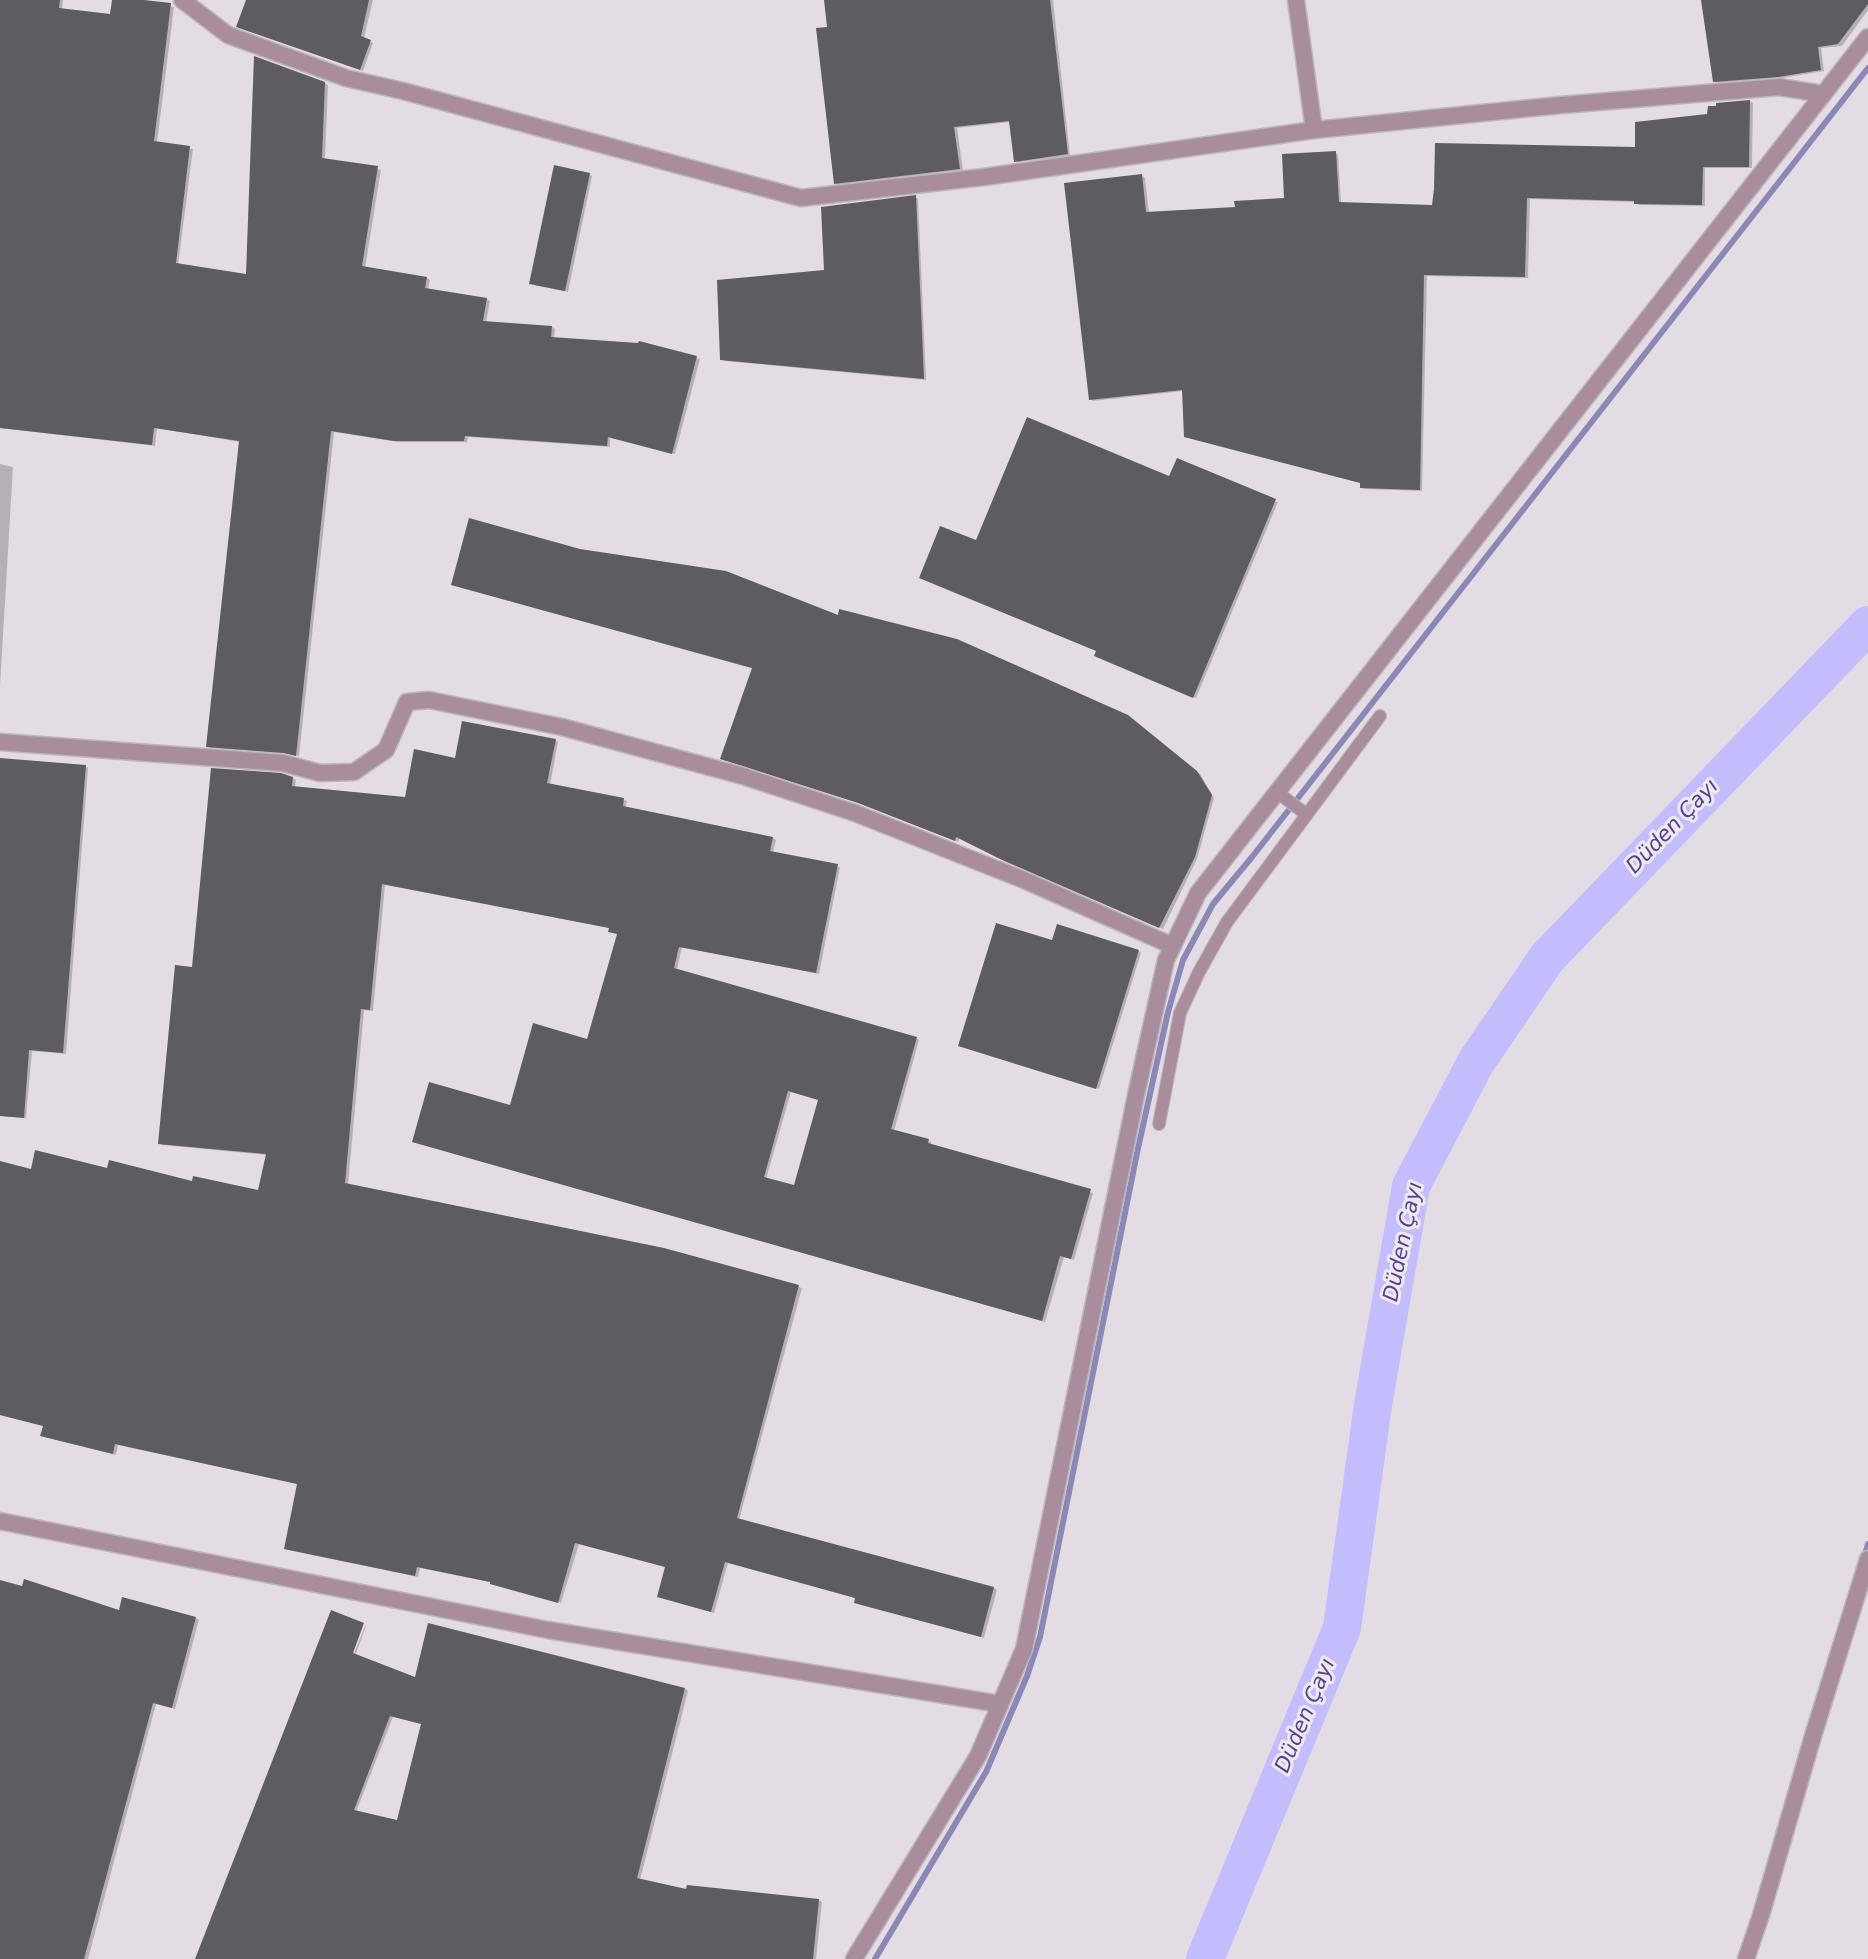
<!DOCTYPE html>
<html>
<head>
<meta charset="utf-8">
<style>
  body { margin:0 }
  canvas { display:block; background:#e3dce4 }
</style>
</head>
<body>
<canvas width="1868" height="1959"></canvas>
<script>
const g = document.querySelector('canvas').getContext('2d');
g.lineJoin = 'round';
function fill(path, color) { g.fillStyle = color; g.fill(path, 'evenodd'); }
const poly = rows => new Path2D(rows.map(r => 'M' + r).join(''));
function trace(path, color, width, dash) { g.strokeStyle = color; g.lineWidth = width; g.lineCap = dash ? 'butt' : 'round'; g.setLineDash(dash || []); g.stroke(path); }
function write(font, color, halo, rows, align = 'center') {
  g.font = font + ' "DejaVu Sans",sans-serif'; g.lineWidth = 6; g.setLineDash([]); g.textBaseline = 'middle'; g.strokeStyle = halo; g.fillStyle = color; for (const [text, x, y, turn = 0] of rows) {
    g.save(); g.translate(x, y); g.rotate((+turn || 0) * Math.PI / 180); g.textAlign = isNaN(turn) ? turn : align; if (halo) g.strokeText(text, 0, 0); g.fillText(text, 0, 0); g.restore();
  }
}
const shadow = poly([
  [0,0,63,0,62,9,111,16,113,0,132,0,174,7,157,143,193,149,178,265,247,275,324,83,328,85,325,159,381,170,365,268,427,278,430,280,428,290,487,299,490,301,486,323,552,327,555,329,554,339,639,344,640,343,700,359,675,454,610,438,610,447,468,437,467,442,398,442,334,432,299,756,288,754,211,748,207,746,240,442,157,428,155,446,0,428],
  [247,0,373,0,364,38,373,43,363,71,241,28],
  [826,0,1053,0,1070,156,1018,162,1015,161,1011,122,957,128,963,170,838,185,835,183,829,29],
  [1702,0,1868,0,1868,10,1842,46,1821,48,1824,71,1782,78,1718,83,1714,81],
  [1750,101,1753,103,1752,168,1705,168,1705,206,1639,205,1636,202,1530,199,1528,278,1427,276,1422,491,1365,489,1362,488,1362,483,1183,391,1093,401,1090,399,1142,176,1145,178,1149,213,1236,209,1286,200,1335,153,1338,155,1341,204,1433,206,1636,149,1709,115],
  [589,174,592,176,568,292,534,285],
  [915,197,918,199,926,380,725,361,722,359],
  [0,464,13,467,0,686],
  [1170,478,1278,502,1196,698,1099,657,1097,651,976,542],
  [580,550,839,617,1132,719,1200,774,1214,798,1197,859,1163,929,1007,861,960,838,958,842,863,804,754,669,456,586],
  [555,740,558,742,550,785,624,800,627,801,625,808,773,838,776,840,773,853,840,867,819,974,682,947,677,970,916,1038,919,1040,894,1131,928,1141,931,1142,931,1145,1093,1193,1074,1260,1064,1257,1045,1322,417,1143,511,1106,588,1040,618,934,610,928,385,885,373,1011,364,1010,348,1185,802,1288,739,1520,994,1588,997,1590,984,1638,858,1604,855,1602,856,1598,728,1563,714,1613,659,1597,666,1567,579,1544,561,1603,490,1582,420,1568,418,1577,288,1550,285,1549,298,1484,118,1445,116,1455,45,1437,44,1426,0,1415,0,1163,32,1171,109,1170,260,1192,267,1155,163,1145,159,1143,193,969,293,778,296,780,295,788,406,798,456,759],
  [791,1092,820,1100,795,1187,766,1179],
  [0,759,85,766,88,768,66,1054,32,1051,26,1118,0,1116],
  [1053,942,1138,951,1141,953,1099,1089,963,1047],
  [0,1581,120,1612,196,1618,199,1620,175,1709,156,1704,88,1959,0,1959],
  [365,1626,366,1626,355,1656,416,1679,685,1689,688,1691,640,1880,656,1959,197,1959,349,1659,351,1661],
  [393,1717,423,1724,398,1822,356,1812],
  [688,1887,819,1900,822,1902,816,1959,680,1959]
]);
const stream = poly([
  [1864,1558,1868,1544],
  [875,1959,986,1772,1027,1676,1040,1637,1137,1153,1168,1012,1183,960,1213,904,1252,857,1868,68]
]);
const river = poly([
  [1205,1959,1342,1628,1373,1405,1411,1186,1476,1062,1547,958,1868,625]
]);
const building = poly([
  [0,0,60,0,59,8,110,14,112,0,144,0,171,3,154,141,190,146,176,263,246,274,254,56,325,82,322,158,378,166,362,266,427,277,425,288,487,298,483,321,552,326,551,337,638,343,639,341,697,356,672,454,608,437,607,446,465,436,464,441,394,441,331,431,296,756,284,753,206,747,239,441,154,428,152,445,0,428],
  [246,0,369,0,361,36,371,40,360,70,236,27],
  [824,0,1050,0,1068,154,1014,162,1009,121,954,127,960,169,834,184,816,28,827,27],
  [1701,0,1868,0,1868,4,1838,44,1818,47,1821,70,1778,77,1713,82],
  [1750,100,1749,167,1703,167,1702,205,1634,204,1634,201,1527,198,1525,277,1424,275,1420,490,1360,488,1360,483,1184,437,1182,390,1089,400,1064,183,1142,174,1146,212,1235,207,1234,201,1284,198,1282,154,1336,151,1339,202,1432,205,1434,189,1435,143,1635,147,1635,122,1707,114,1708,106,1716,106,1716,103],
  [554,165,590,173,565,291,529,284],
  [916,195,924,379,720,360,717,280,824,270,821,207],
  [1027,417,1169,476,1177,458,1276,499,1193,698,1094,656,1096,651,919,578,940,526,976,540],
  [469,518,580,549,726,571,838,615,839,609,957,639,1128,715,1197,771,1212,795,1195,857,1159,928,1002,860,956,837,955,841,858,803,720,759,752,668,451,585],
  [462,721,556,739,547,783,624,798,623,806,773,837,770,851,838,864,816,973,679,947,674,968,917,1037,891,1129,929,1139,928,1143,1091,1189,1071,1259,1060,1256,1042,1321,412,1142,429,1082,510,1105,533,1023,587,1039,617,934,608,932,609,928,382,884,370,1010,361,1009,345,1183,664,1248,799,1285,737,1518,994,1587,981,1637,854,1603,855,1598,725,1562,711,1612,657,1597,665,1567,575,1543,558,1603,490,1584,490,1582,417,1567,415,1576,284,1549,297,1484,115,1444,113,1454,40,1436,43,1426,0,1415,0,1161,31,1169,35,1150,107,1168,109,1160,192,1181,193,1176,258,1190,266,1154,158,1144,175,965,192,967,211,768,281,773,293,777,292,786,405,797,414,749,455,758],
  [788,1091,818,1100,794,1185,764,1177],
  [0,758,86,765,63,1053,29,1050,24,1118,0,1116],
  [996,923,1052,940,1057,924,1139,950,1096,1089,958,1046],
  [24,1579,119,1610,122,1597,196,1617,172,1708,153,1703,84,1959,0,1959,0,1580,22,1586],
  [331,1610,364,1623,353,1653,415,1677,428,1623,685,1688,637,1878,686,1889,687,1885,819,1899,813,1959,195,1959],
  [390,1716,421,1724,397,1820,354,1810]
]);
const service = poly([
  [1277,792,1307,815],
  [1159,1124,1180,1013,1199,972,1227,922,1380,716]
]);
const minor = poly([
  [182,0,228,35,346,78,403,91,801,198,984,177,1314,130,1561,105,1779,87,1823,94],
  [1296,0,1314,130],
  [0,742,283,763,320,773,354,772,386,750,407,702,429,700,562,727,743,776,855,813,1024,880,1173,946],
  [0,1521,548,1630,1000,1704],
  [854,1959,978,1756,1024,1649,1136,1095,1166,960,1198,893,1868,37],
  [1746,1959,1761,1915,1813,1736,1868,1559]
]);
const waterNames = [
  ["Düden Çayı",1673,827,-46],
  ["Düden Çayı",1404,1242,-78],
  ["Düden Çayı",1306,1716,-67]
];
fill(shadow, '#0003');
trace(stream, '#8c88b5', 6);
trace(river, '#c3bdfd', 38);
fill(building, '#5f5b63');
trace(service, '#bcb6bd', 14);
trace(minor, '#bcb6bd', 19);
trace(service, '#aa8d9d', 12);
trace(minor, '#aa8d9d', 16);
write('italic 21px', '#524490', '#f1e9f1', waterNames);
</script>
</body>
</html>
